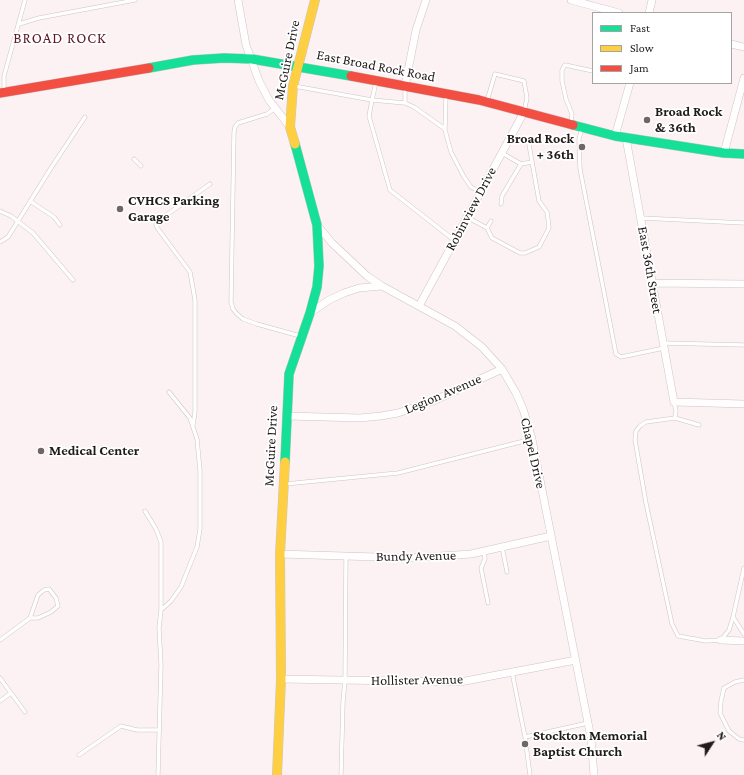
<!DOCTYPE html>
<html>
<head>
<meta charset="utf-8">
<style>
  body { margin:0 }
  #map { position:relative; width:744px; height:775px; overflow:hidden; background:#fcf2f4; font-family:"Crimson Pro",serif }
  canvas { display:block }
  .legend { position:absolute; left:592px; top:12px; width:140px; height:72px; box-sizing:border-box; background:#fff; border:1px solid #a6a3a4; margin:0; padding:5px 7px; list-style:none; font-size:12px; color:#211a1b }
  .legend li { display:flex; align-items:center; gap:8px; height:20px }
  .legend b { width:20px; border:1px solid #a6a3a4 }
  .north { position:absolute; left:692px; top:723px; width:40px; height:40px; -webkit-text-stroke:3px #fff; paint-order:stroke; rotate:54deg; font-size:11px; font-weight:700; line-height:16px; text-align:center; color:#211a1b }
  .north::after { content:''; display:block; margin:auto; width:14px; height:18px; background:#211a1b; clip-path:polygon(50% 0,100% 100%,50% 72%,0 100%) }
</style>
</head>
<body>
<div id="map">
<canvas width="744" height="775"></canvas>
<ul class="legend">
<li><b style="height:5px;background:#16e098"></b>Fast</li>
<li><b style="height:5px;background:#ffcf43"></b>Slow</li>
<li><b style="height:5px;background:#f24e42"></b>Jam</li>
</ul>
<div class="north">N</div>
</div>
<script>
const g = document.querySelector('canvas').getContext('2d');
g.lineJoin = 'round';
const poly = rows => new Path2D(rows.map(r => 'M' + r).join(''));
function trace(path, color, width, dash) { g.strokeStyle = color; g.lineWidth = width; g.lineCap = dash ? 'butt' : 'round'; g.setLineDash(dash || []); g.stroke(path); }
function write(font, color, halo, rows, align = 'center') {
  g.font = font + ' "Crimson Pro",serif'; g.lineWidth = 3.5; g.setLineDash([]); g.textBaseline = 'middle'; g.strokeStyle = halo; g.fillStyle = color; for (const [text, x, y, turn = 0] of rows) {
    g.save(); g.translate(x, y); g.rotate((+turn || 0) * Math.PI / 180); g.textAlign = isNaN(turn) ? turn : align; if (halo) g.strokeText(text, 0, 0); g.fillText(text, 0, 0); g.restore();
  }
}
const lane = poly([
  [19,24,39,18,135,0],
  [376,82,372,100,405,103],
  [294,86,372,100,369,116,390,190,454,240],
  [405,87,405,103,414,107,445,129],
  [4,92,4,76,25,0],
  [446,95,445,130,451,152,464,177,471,187,481,192],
  [487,101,495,74,524,81,527,98,524,112],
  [275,108,267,114,238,123,235,127,234,132,231,302,233,309,237,314,243,319,257,324,300,336],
  [571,124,572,114,566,99,562,81,562,70,565,65,593,71],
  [582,128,579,139,580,169,616,354,621,357,664,348],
  [134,159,141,166],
  [521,164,532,162],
  [30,201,54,217,60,225],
  [501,204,502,196,521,164,502,153],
  [0,211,11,216,33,233,73,280],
  [467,217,487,228,492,238,520,253,525,253,539,247,549,228,548,219,547,212,539,201,528,139],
  [641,218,744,223],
  [487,228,491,221],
  [0,242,8,237,51,168,85,117],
  [663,343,744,345],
  [674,402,676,411,675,418,646,422,640,426,636,431,635,440,646,503,672,624,678,636,706,641,721,640,729,630,733,617,744,634],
  [675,418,699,425],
  [193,425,195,412,195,300,190,272,158,229,156,225,158,221,210,184],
  [285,484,398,473,532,439],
  [145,511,156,529,161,542,161,610],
  [502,547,507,572],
  [484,551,485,559,481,568,488,603],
  [733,617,744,568],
  [0,640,30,618,38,618,51,612,58,606,56,598,49,589,44,590,38,595,30,618],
  [512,672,525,737],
  [0,678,25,712],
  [744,680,735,682,724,688,721,701,720,713,729,731,739,739,744,740],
  [0,701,11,693],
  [79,755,121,726,137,730,159,730],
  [158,775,161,665,159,628,161,610,171,601,181,587,197,547,200,529,200,471,197,439,190,418,169,392],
  [341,775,343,702,345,680,346,556],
  [530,775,525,737,588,723]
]);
const street = poly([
  [238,0,246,45,259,81,269,100,290,127],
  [571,0,619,13],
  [649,13,652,0],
  [731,44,744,47],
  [405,86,416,30,426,0],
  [615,136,630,83],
  [626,138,674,402,744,404],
  [724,153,744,78],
  [317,225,332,243,367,276,382,286,455,326,482,347,502,369,516,393,523,409,532,439,591,738,594,775],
  [652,283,744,284],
  [419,306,524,112],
  [310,313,329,300,344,293,359,288,382,286],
  [287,416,360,418,381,416,398,413,433,401,502,369],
  [280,554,409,558,471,554,551,536],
  [721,640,744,641],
  [281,679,460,682,576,660]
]);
const fast = poly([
  [149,68,193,60,224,58,252,59,351,76],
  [573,125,615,136,724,153,744,154],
  [285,462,289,374,310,313,317,287,319,266,317,225,295,144]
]);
const slow = poly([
  [295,144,290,127,293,86,315,0],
  [277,775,281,679,280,554,285,462]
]);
const jam = poly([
  [351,76,479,100,573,125],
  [0,93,149,68]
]);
const markers = [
  [647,120,4,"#6e6667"],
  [582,147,4,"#6e6667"],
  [120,209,4,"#6e6667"],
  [41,451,4,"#6e6667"],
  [525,744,4,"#6e6667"]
];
const streetNames = [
  ["McGuire Drive",287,60,-78],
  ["East Broad Rock Road",376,66,11],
  ["Robinview Drive",471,209,-62],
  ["East 36th Street",650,270,80],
  ["Legion Avenue",443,394,-23],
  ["McGuire Drive",271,446,-87],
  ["Chapel Drive",533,453,77],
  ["Bundy Avenue",416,556,-1],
  ["Hollister Avenue",417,680,-1]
];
const poiNames = [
  ["Broad Rock",655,112],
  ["& 36th",655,128],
  ["Broad Rock",574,139,"right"],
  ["+ 36th",574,155,"right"],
  ["CVHCS Parking",128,201],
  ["Garage",128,217],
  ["Medical Center",49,451],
  ["Stockton Memorial",533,736],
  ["Baptist Church",533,752]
];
const neighbourhoodNames = [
  ["BROAD ROCK",60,38]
];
trace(lane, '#ccc5c6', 4.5);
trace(street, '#ccc5c6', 8);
trace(fast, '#ccc5c6', 10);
trace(slow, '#ccc5c6', 10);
trace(jam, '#ccc5c6', 10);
trace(lane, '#fffdfd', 3.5);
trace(street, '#fffdfd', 7);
trace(fast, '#16e098', 9);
trace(slow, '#ffcf43', 9);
trace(jam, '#f24e42', 9);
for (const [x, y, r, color] of markers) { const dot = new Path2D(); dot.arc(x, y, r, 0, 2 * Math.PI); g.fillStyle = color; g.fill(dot); trace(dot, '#fff', 1.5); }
write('14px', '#211a1b', '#fff', streetNames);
write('bold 14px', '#211a1b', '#fff', poiNames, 'left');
g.letterSpacing = '1px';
write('15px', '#5f1a2a', '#fff', neighbourhoodNames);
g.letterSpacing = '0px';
</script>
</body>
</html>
